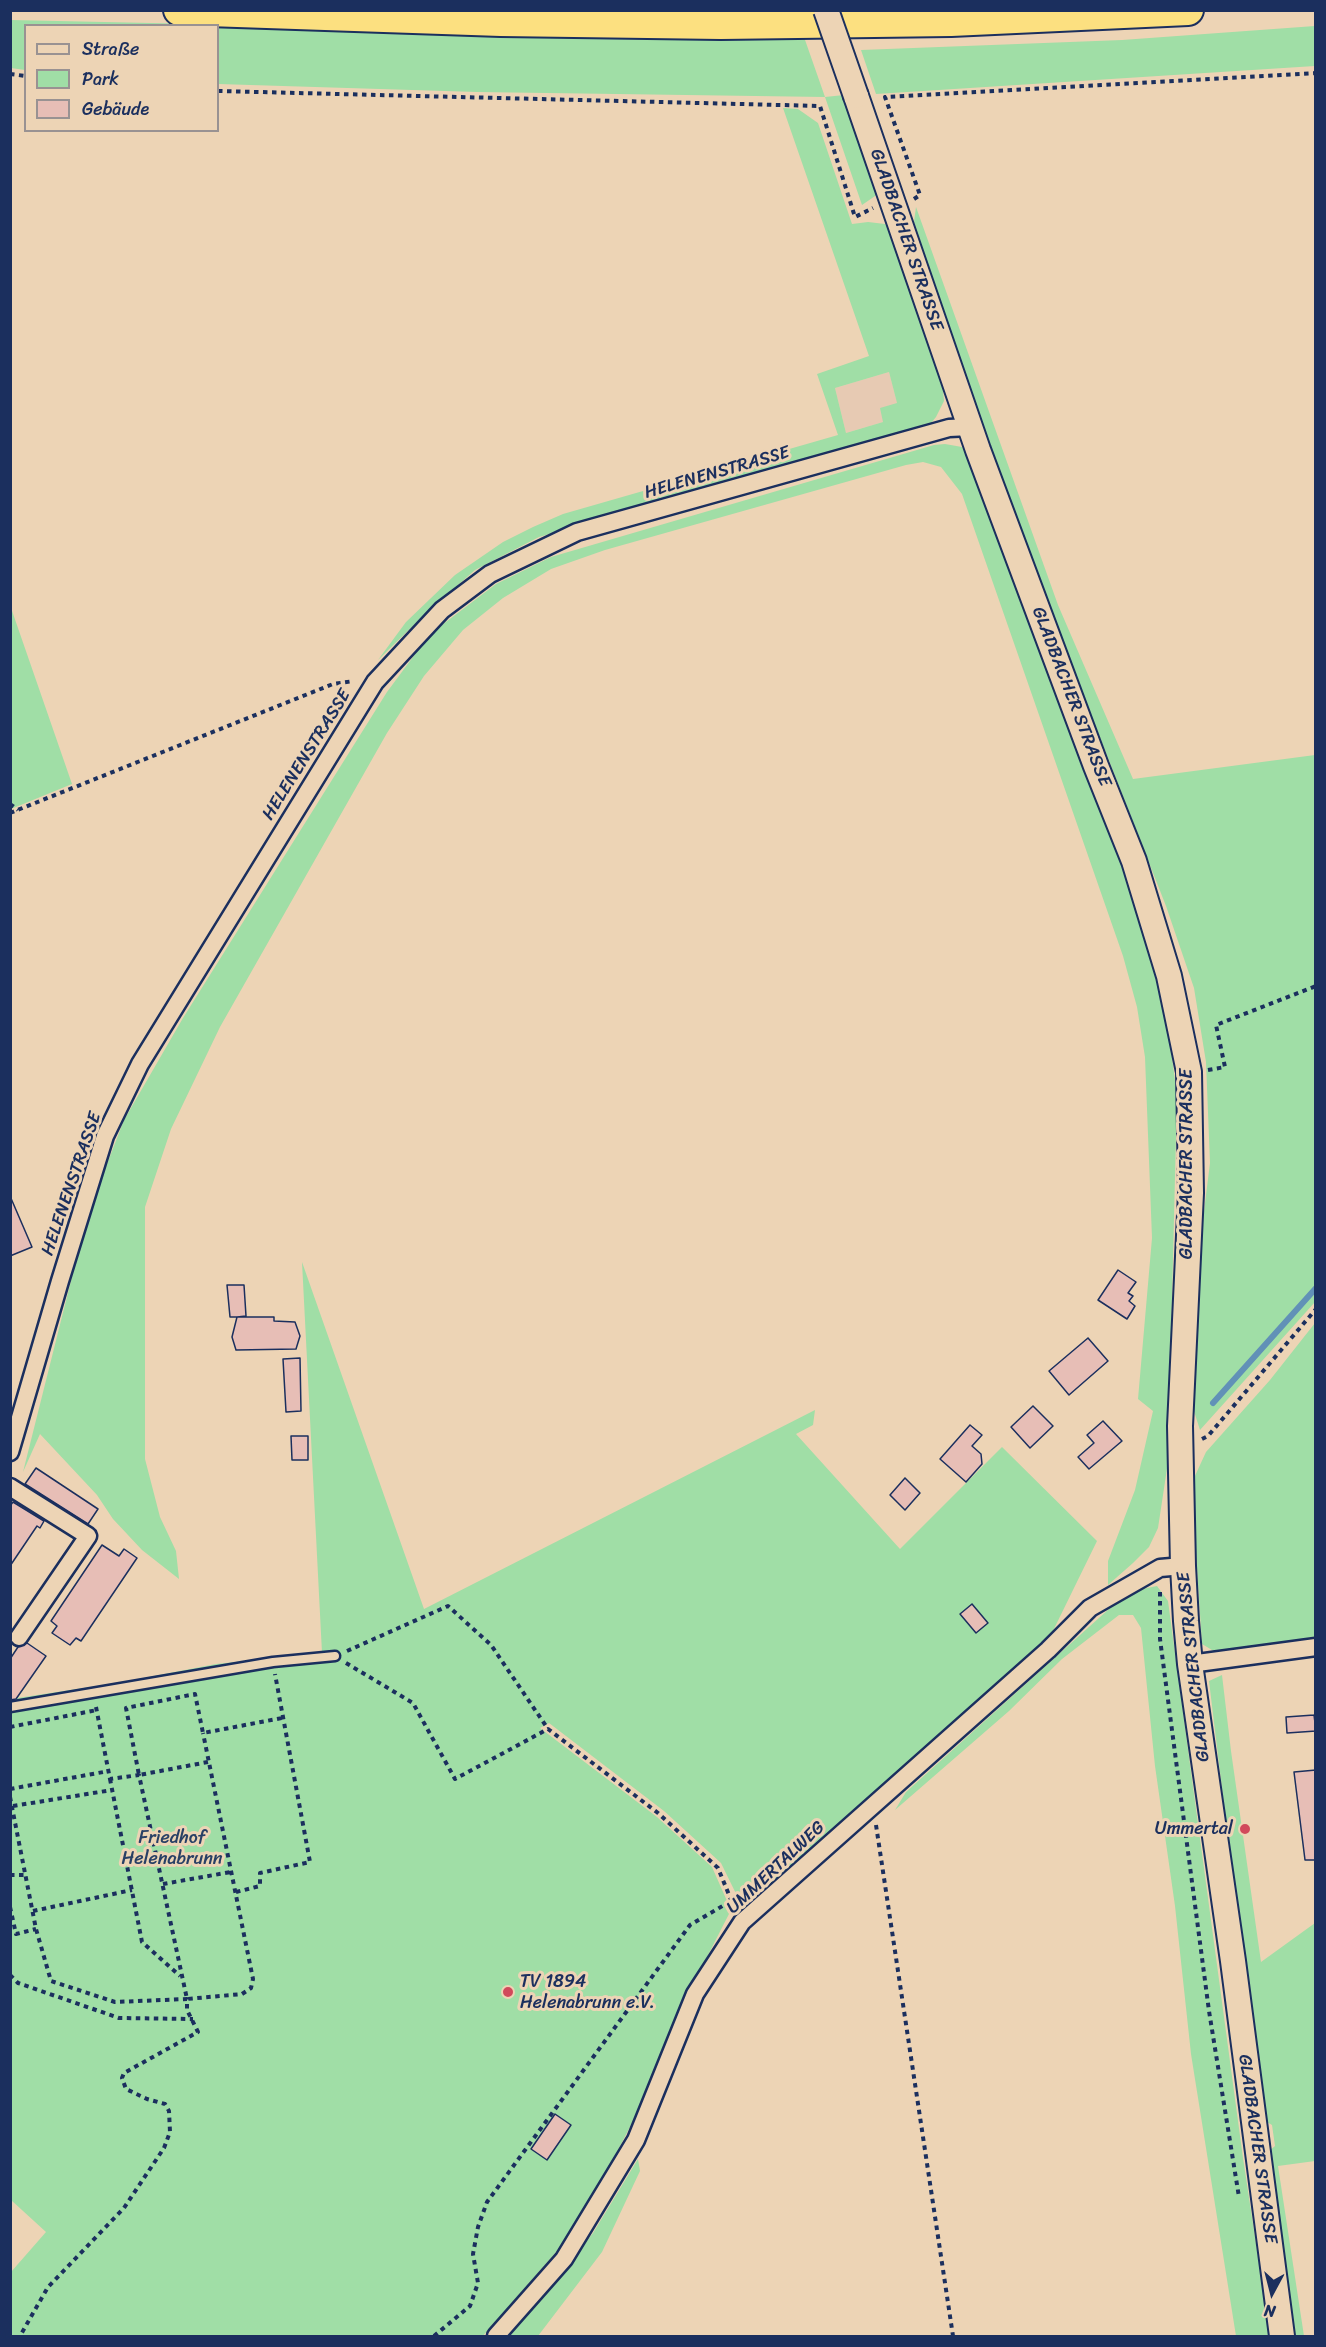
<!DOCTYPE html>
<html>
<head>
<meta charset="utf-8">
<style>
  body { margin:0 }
  #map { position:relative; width:1326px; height:2347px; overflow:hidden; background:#edd4b5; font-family:Sriracha,sans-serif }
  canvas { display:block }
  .frame { position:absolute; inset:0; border:12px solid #1b2f5e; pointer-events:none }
  .legend { position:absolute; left:24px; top:24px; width:195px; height:108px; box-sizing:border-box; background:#edd4b5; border:2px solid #999292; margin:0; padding:8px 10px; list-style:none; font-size:18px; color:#1b2f5e }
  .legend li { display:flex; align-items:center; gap:12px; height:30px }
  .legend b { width:30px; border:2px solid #999292 }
  .north { position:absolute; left:1242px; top:2263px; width:60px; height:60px; -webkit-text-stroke:4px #edd4b5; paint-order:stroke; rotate:187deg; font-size:16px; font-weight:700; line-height:24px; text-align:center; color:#1b2f5e }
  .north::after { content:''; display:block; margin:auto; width:21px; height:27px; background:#1b2f5e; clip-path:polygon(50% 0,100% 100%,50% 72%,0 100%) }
</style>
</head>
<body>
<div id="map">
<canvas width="1326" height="2347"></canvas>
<div class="frame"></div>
<ul class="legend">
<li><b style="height:8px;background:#edd4b5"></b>Straße</li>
<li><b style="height:16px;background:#a0dea6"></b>Park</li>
<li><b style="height:16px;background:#e7beb6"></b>Gebäude</li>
</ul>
<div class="north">N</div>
</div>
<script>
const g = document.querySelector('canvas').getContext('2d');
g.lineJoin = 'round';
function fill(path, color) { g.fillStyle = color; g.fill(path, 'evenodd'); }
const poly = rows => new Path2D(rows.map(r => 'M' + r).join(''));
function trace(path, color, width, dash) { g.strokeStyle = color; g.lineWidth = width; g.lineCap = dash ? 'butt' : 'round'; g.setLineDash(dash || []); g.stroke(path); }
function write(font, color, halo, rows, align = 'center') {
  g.font = font + ' Sriracha,sans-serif'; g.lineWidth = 6; g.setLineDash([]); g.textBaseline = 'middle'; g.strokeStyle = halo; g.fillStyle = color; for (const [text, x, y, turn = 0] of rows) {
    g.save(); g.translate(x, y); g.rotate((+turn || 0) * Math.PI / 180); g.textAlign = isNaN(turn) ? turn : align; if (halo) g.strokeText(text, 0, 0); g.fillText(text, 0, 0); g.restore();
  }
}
const built = poly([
  [889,372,897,403,883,422,846,433,835,388]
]);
const green = poly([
  [11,20,804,37,825,97,844,95,878,194,862,205,825,97,477,92,218,84,218,26,26,26,25,70,11,68],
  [1315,26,1315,66,876,94,861,50,1122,40],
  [783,108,798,109,818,123,852,224,868,222,885,224,890,230,942,379,944,401,936,417,931,423,539,537,475,570,423,616,378,660,406,622,455,575,503,542,533,527,563,514,838,435,817,374,869,356],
  [889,372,897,403,880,408,883,422,846,433,835,388],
  [916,207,1058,605,1133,779,1315,755,1315,1302,1200,1430,1192,1405,1202,1227,1210,1163,1206,1062,1194,988,1166,906,1003,490,914,222],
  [945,444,962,447,974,469,1093,784,1138,913,1165,1003,1177,1096,1168,1462,1158,1528,1149,1547,1133,1563,1108,1585,1108,1561,1135,1490,1153,1411,1138,1399,1152,1238,1145,1057,1137,1007,1123,956,962,494,941,467,923,462,906,465,605,550,551,569,503,598,463,630,424,676,387,733,220,1027,171,1129,145,1207,145,1459,160,1517,176,1551,179,1579,142,1550,113,1519,97,1495,40,1434,23,1472,88,1213,124,1120,183,1018,387,692,430,634,496,584,551,557,934,445],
  [10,605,72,784,11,809,10,809],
  [302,1262,424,1609,815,1410,813,1425,796,1434,900,1549,1002,1447,1097,1541,1050,1637,767,1891,743,1908,721,1863,664,1811,549,1723,540,1728,657,1817,712,1867,731,1910,683,2004,646,2096,604,2177,557,2251,483,2336,11,2336,11,2272,46,2232,11,2200,11,1699,123,1682,216,1664,322,1653],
  [1315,1323,1315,1638,1217,1653,1202,1644,1196,1553,1194,1478,1206,1452,1270,1380],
  [1157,1586,1168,1601,1243,2158,1270,2336,1236,2336,1191,2054,1175,1906,1155,1766,1141,1628,1133,1615,1119,1615,1062,1659,1009,1711,895,1810,906,1792,1120,1599,1137,1590],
  [1222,1675,1231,1751,1261,1962,1315,1923,1315,2161,1278,2166,1304,2336,1293,2336,1268,2152,1275,2146,1272,2125,1262,2119,1209,1681],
  [638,2159,640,2171,602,2252,538,2336,508,2336,593,2233]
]);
const stream = poly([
  [1213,1403,1316,1288]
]);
const building = poly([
  [10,1196,32,1247,10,1256,10,1196],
  [1118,1270,1136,1282,1128,1293,1133,1296,1129,1301,1135,1306,1127,1319,1098,1300,1118,1270],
  [227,1285,244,1285,246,1316,237,1317,274,1317,274,1321,295,1322,300,1336,296,1349,236,1350,232,1337,237,1317,230,1317,227,1285],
  [1088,1338,1108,1361,1069,1395,1049,1371,1088,1338],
  [300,1358,301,1411,286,1412,283,1359,300,1358],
  [1033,1406,1053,1426,1030,1448,1011,1427,1033,1406],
  [1103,1421,1122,1441,1089,1469,1078,1457,1094,1443,1087,1435,1103,1421],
  [970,1425,982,1435,972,1446,981,1454,982,1464,966,1482,940,1459,970,1425],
  [291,1436,308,1436,308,1460,292,1460,291,1436],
  [36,1468,98,1509,88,1524,25,1484,36,1468],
  [905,1478,920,1493,905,1510,890,1495,905,1478],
  [13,1502,44,1521,40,1528,37,1526,10,1566,10,1506,13,1502],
  [102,1545,119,1556,124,1549,137,1558,81,1641,76,1638,70,1645,52,1633,57,1626,51,1621,102,1545],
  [972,1604,988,1623,976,1633,960,1614,972,1604],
  [27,1643,46,1656,16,1699,10,1700,10,1659,18,1647,27,1643],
  [1314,1715,1316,1731,1287,1733,1286,1717,1314,1715],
  [1316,1770,1316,1860,1305,1860,1294,1772,1316,1770],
  [555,2114,571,2125,547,2160,531,2149,555,2114]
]);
const path = poly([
  [10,74,26,76],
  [218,91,820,106,855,217,873,208],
  [914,199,920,195,885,97,1316,73],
  [10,804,18,810],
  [10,813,333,684,354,681],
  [1208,1070,1225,1067,1216,1025,1316,986],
  [1202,1439,1208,1436,1316,1309],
  [1160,1592,1160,1639,1209,2011,1239,2197],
  [347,1651,448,1606,491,1645,548,1729],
  [346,1663,413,1703,455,1779,548,1729,658,1813,718,1868,734,1907],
  [96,1707,110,1779,139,1775,187,1999,242,1994,251,1988,253,1979,203,1733],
  [10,1727,97,1710],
  [208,1762,139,1775,126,1708,195,1694,203,1733,282,1718],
  [110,1779,142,1942,180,1976],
  [10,1789,109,1771],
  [10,1797,36,1929,51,1981,115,2002,187,1999,187,2010,198,2032,124,2073,122,2078,126,2089,147,2099,165,2104,169,2111,170,2132,164,2148,124,2208,48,2287,20,2336],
  [13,1806,112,1790],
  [876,1825,953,2336],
  [10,1875,26,1875],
  [163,1884,231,1872],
  [236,1892,260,1886,260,1873,310,1862,275,1674],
  [10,1907,16,1934,36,1929],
  [33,1911,132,1890],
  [10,1975,18,1983,119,2018,193,2019],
  [434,2336,470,2306,478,2283,473,2254,478,2227,487,2202,690,1925,731,1901]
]);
const service = poly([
  [10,1707,273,1662,335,1656]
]);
const minor = poly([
  [10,1452,60,1281,105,1136,140,1064,375,682,442,610,490,574,577,532,949,428,970,427],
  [10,1487,88,1536,19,1637],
  [1190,1664,1316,1647],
  [496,2336,564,2259,636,2140,695,1994,742,1922,1048,1650,1090,1608,1160,1568,1183,1566]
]);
const secondary = poly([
  [856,96,978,450,1096,766,1134,861,1169,976,1189,1072,1191,1193,1180,1426,1183,1566,1186,1621,1190,1664,1233,1961,1282,2336]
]);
const motorway = poly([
  [179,10,501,21,721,24,951,21,1188,10]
]);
const secondaryBridge = poly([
  [826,10,856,96]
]);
const markers = [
  [1245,1829,6,"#d1495b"],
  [508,1992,6,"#d1495b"]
];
const streetNames = [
  ["GLADBACHER STRASSE",906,240,71],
  ["HELENENSTRASSE",717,473,-16],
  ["GLADBACHER STRASSE",1071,697,69],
  ["HELENENSTRASSE",307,755,-58],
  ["GLADBACHER STRASSE",1187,1164,-90],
  ["HELENENSTRASSE",72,1184,-71],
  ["GLADBACHER STRASSE",1194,1667,-96],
  ["UMMERTALWEG",776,1868,-43],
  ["GLADBACHER STRASSE",1257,2149,82]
];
const poiNames = [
  ["Ummertal",1233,1829],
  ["TV 1894",520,1982,"left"],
  ["Helenabrunn e.V.",520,2003,"left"]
];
const parkNames = [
  ["Friedhof",172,1838],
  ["Helenabrunn",172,1859]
];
fill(built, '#e7cab3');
fill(green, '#a0dea6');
trace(stream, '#6191b7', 6);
fill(building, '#e7beb6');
trace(building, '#1b2f5e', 1.5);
trace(service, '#1b2f5e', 13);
trace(minor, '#1b2f5e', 21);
trace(secondary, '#1b2f5e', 28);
trace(motorway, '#1b2f5e', 34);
trace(path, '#1b2f5e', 4, [4.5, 4.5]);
trace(service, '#edd4b5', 8);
trace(minor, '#edd4b5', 16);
trace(secondary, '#edd4b5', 24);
trace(motorway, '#fce080', 30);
trace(secondaryBridge, '#1b2f5e', 28, []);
trace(secondaryBridge, '#edd4b5', 24);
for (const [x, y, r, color] of markers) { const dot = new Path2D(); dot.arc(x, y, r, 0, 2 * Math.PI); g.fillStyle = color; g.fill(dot); trace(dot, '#edd4b5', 2); }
write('18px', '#1b2f5e', '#edd4b5', streetNames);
write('18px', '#1b2f5e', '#edd4b5', poiNames, 'right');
write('18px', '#284065', '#edd4b5', parkNames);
</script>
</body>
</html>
